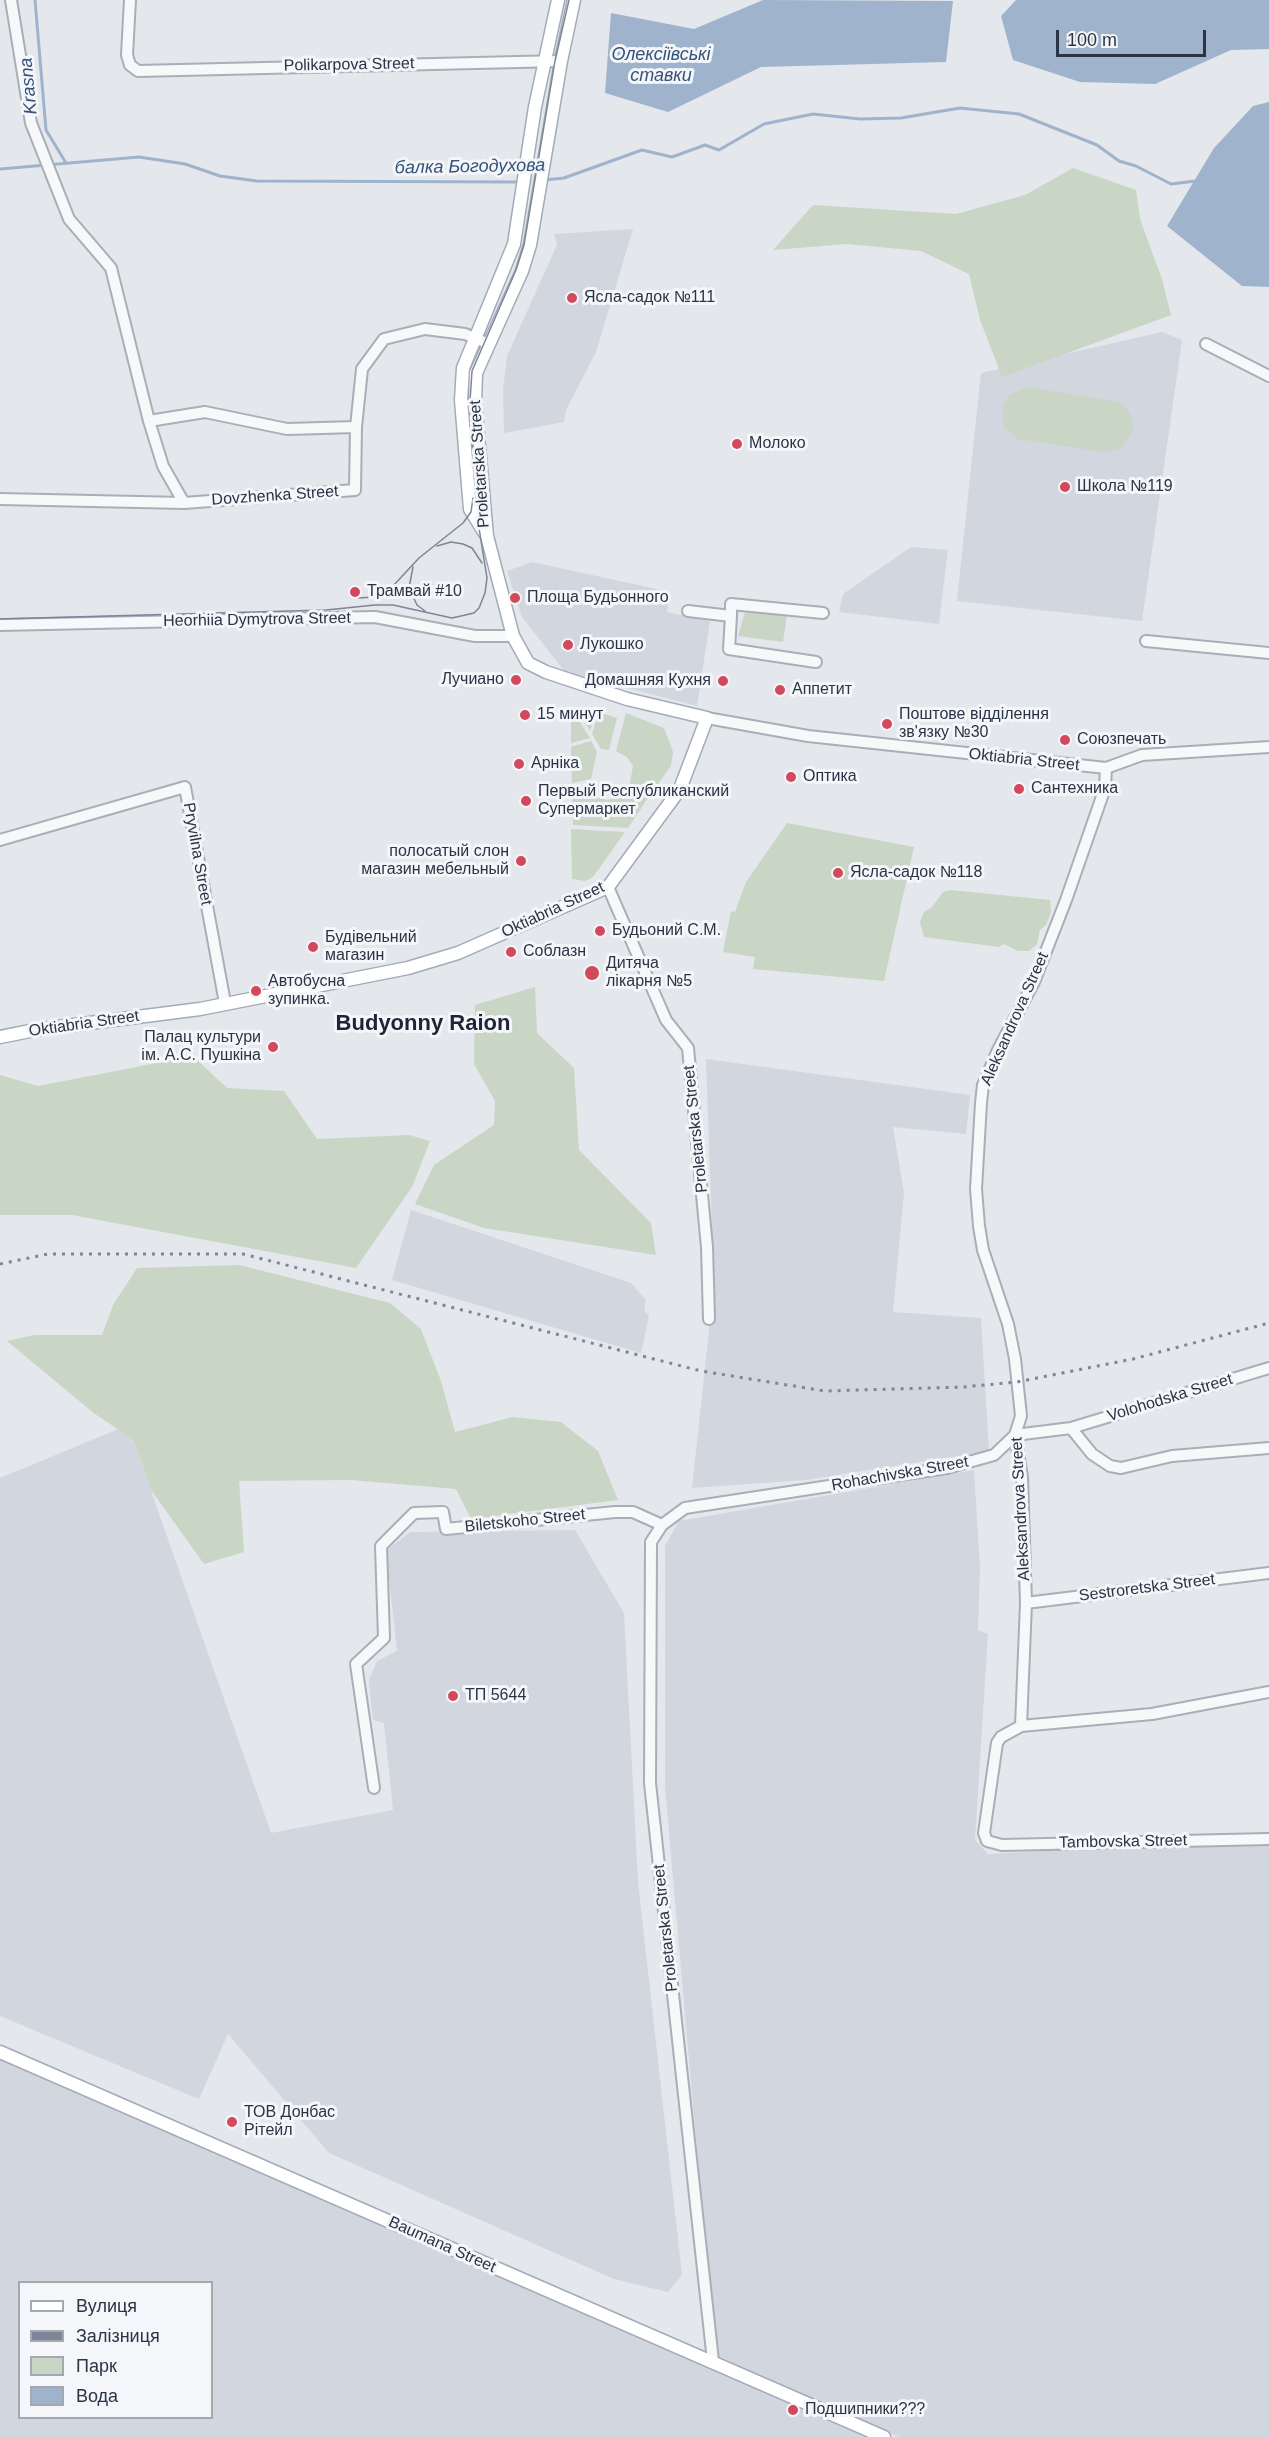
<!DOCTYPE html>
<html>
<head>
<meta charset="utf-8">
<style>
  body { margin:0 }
  #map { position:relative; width:1269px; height:2437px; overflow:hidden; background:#e4e7ec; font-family:Arial,sans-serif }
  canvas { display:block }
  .legend { position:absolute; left:18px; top:2281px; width:195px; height:138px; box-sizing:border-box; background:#f4f6f9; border:2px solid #a4a8b1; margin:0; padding:8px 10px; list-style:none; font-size:18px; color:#2b3445 }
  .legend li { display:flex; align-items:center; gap:12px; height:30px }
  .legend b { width:30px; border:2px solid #a4a8b1 }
  .scale { position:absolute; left:1056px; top:30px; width:150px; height:27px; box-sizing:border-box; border:3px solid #2b3445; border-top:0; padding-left:8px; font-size:18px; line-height:21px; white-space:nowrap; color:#2b3445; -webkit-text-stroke:4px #f4f6f9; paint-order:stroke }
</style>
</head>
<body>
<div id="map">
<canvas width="1269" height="2437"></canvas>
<ul class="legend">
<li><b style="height:8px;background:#fff"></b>Вулиця</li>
<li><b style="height:8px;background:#7d8696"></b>Залізниця</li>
<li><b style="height:16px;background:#c9d6c5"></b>Парк</li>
<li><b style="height:16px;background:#9fb4cc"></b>Вода</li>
</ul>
<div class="scale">100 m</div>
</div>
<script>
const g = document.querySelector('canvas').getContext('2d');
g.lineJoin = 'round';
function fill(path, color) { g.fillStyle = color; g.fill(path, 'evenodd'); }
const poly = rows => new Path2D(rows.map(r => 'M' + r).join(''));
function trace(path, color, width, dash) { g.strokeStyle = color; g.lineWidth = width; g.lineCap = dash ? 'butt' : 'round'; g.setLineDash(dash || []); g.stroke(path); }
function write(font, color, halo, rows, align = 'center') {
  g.font = font + ' Arial,sans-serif'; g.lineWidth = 6; g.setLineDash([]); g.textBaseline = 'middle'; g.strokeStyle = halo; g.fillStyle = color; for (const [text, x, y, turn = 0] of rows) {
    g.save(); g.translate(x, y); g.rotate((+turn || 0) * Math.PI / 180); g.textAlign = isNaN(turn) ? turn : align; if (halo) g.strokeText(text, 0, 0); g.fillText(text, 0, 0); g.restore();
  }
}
const built = poly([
  [633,229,596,352,566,410,564,422,504,433,503,390,507,356,557,245,554,234],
  [1162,332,1182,340,1142,621,957,601,981,373],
  [911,547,948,550,939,624,839,612,843,594],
  [532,562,670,592,667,612,710,621,697,706,565,672,522,617,507,571],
  [706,1059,970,1095,966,1134,893,1127,904,1193,893,1312,981,1318,989,1451,806,1480,692,1488,714,1284],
  [411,1210,631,1283,646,1300,644,1310,649,1316,641,1353,392,1280],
  [128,1425,271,1833,393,1810,384,1723,373,1720,369,1680,377,1661,397,1651,386,1551,410,1532,575,1530,624,1613,638,1882,682,2275,668,2292,614,2279,329,2153,228,2034,199,2099,0,2016,0,1478],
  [974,1470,980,1567,978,1630,988,1634,975,1840,988,1854,1269,1838,1269,2437,899,2437,715,2355,665,1787,665,1546,679,1521],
  [0,2058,710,2366,869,2437,0,2437],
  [20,2282,212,2282,212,2418,20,2418]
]);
const green = poly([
  [1073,168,1136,190,1140,219,1162,279,1171,315,1002,377,980,320,969,274,921,251,847,244,773,250,813,205,956,214,1025,195],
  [1026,387,1123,403,1132,418,1133,428,1127,442,1121,448,1105,452,1017,439,1003,426,1003,408,1009,395],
  [745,612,787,616,783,642,738,636],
  [581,707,597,712,590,731,580,714],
  [599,712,617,718,609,750,601,749,592,734],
  [626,713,664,728,673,752,671,766,650,795,629,788,633,766,627,757,616,751],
  [576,716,590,738,571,743,571,719],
  [591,741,597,752,591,779,572,783,571,747],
  [588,784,587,790,593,796,607,800,620,797,627,790,648,798,628,828,573,825,572,788],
  [787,823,914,847,884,981,753,969,755,957,723,952,731,911,735,912,746,882],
  [571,829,625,832,593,877,585,881,572,879],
  [950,890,1050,900,1051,912,1046,925,1040,930,1037,944,1029,951,1018,951,1004,944,999,947,924,937,920,922,924,912,932,907,943,892],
  [535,987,537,1033,574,1068,579,1150,651,1223,656,1255,484,1228,415,1204,434,1165,494,1125,495,1101,474,1064,475,1005],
  [193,1056,227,1088,284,1091,317,1139,409,1135,430,1141,412,1187,356,1268,72,1215,0,1215,0,1075,38,1086],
  [239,1265,390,1303,421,1329,441,1381,455,1432,513,1417,561,1422,598,1451,618,1500,471,1519,456,1489,351,1480,239,1481,244,1552,204,1564,151,1490,133,1439,95,1414,7,1341,34,1335,102,1335,113,1305,137,1268]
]);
const water = poly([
  [763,0,953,1,946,62,761,67,668,112,605,93,611,13,694,29],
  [1016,0,1269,0,1269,49,1231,50,1155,84,1080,82,1013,60,1001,16],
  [1269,102,1269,287,1242,286,1167,226,1214,148,1253,106]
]);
const stream = poly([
  [35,0,46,130,66,163],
  [0,169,139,157,185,164,220,176,257,181,519,182],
  [544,180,564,178,642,150,672,157,705,145,719,150,764,124,813,114,860,119,901,118,960,108,1019,114,1097,145,1119,161,1136,166,1171,184,1196,181]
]);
const minor = poly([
  [11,0,31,123,69,219,111,268,149,421,163,466,184,503],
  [130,0,127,55,130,65,138,71,561,61],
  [1206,344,1269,376],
  [149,421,205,412,287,429,356,427],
  [0,499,184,503,355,490,356,427,362,369,384,339,425,329,465,334,489,344],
  [688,611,731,616,729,649,816,662],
  [731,616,731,604,823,613],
  [0,625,375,617,475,636,513,636],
  [1146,641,1269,653],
  [707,718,808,736,1106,768,1142,755,1269,747],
  [1106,768,1105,788,1066,900,1034,982,998,1050,983,1085,981,1103,976,1189,979,1226,983,1250,1008,1324,1015,1359,1021,1416,1015,1435,1022,1477,1026,1603,1021,1726,1001,1737,997,1743,984,1833,987,1841,1002,1845,1269,1839],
  [0,840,185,787,225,1003],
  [608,887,666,1020,688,1048,707,1247,709,1319],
  [1071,1428,1269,1368],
  [1026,1603,1269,1573],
  [1021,1726,1152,1714,1269,1692],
  [374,1788,356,1664,384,1638,381,1546,414,1513,443,1512,446,1529,615,1512,633,1512,662,1525],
  [713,2361,650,1783,651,1542,662,1525,685,1508,947,1468,994,1455,1015,1435,1071,1428,1092,1454,1110,1466,1121,1468,1172,1456,1269,1448]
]);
const major = poly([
  [486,535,470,509,461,400,463,368,514,244,535,107,558,0],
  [0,1037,35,1030,200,1009,408,968,458,953,608,887,680,789,707,718,627,699,546,672,528,663,513,636,487,536,475,402,476,373,522,271,530,245,561,61,574,0],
  [0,2052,884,2437]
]);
const tram = poly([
  [437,546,451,542,463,544,472,548,482,563],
  [413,567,409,588,417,605,425,611],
  [359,598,374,597,393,586,419,558,463,523,471,512,473,498],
  [0,619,326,610,375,605,393,605,452,618,474,613,479,608,485,593,487,578,479,528,473,445,470,401,472,371,516,270,524,245,555,61,569,0]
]);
const rail = poly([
  [0,1264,48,1254,243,1254,701,1371,825,1391,963,1387,1017,1382,1133,1359,1269,1323]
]);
const markers = [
  [572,298,6,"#d1495b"],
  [737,444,6,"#d1495b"],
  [1065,487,6,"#d1495b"],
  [355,592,6,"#d1495b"],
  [515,598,6,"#d1495b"],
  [568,645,6,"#d1495b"],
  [516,680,6,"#d1495b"],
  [723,681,6,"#d1495b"],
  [780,690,6,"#d1495b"],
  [525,715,6,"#d1495b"],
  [887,724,6,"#d1495b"],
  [1065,740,6,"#d1495b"],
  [519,764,6,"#d1495b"],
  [791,777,6,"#d1495b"],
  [1019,789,6,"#d1495b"],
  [526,801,6,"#d1495b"],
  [521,861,6,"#d1495b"],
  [838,873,6,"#d1495b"],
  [600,931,6,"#d1495b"],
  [313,947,6,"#d1495b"],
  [511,952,6,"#d1495b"],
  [592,973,8,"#d1495b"],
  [256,991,6,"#d1495b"],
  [273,1047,6,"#d1495b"],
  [453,1696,6,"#d1495b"],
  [232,2122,6,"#d1495b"],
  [793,2410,6,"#d1495b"]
];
const streetNames = [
  ["Polikarpova Street",349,65,-1],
  ["Proletarska Street",480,464,-94],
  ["Dovzhenka Street",275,496,-4],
  ["Heorhiia Dymytrova Street",257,620,-1],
  ["Oktiabria Street",1024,760,6],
  ["Pryvilna Street",197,854,80],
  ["Oktiabria Street",553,910,-25],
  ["Aleksandrova Street",1015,1019,-66],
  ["Oktiabria Street",84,1024,-8],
  ["Proletarska Street",696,1129,-96],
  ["Volohodska Street",1170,1398,-17],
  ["Rohachivska Street",900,1474,-10],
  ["Aleksandrova Street",1021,1509,-93],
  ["Biletskoho Street",525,1521,-6],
  ["Sestroretska Street",1147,1588,-7],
  ["Tambovska Street",1123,1842,-1],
  ["Proletarska Street",666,1928,-96],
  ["Baumana Street",442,2245,24]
];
const poiNames = [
  ["Ясла-садок №111",584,298],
  ["Молоко",749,444],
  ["Школа №119",1077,487],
  ["Трамвай #10",367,592],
  ["Площа Будьонного",527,598],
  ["Лукошко",580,645],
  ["Лучиано",504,680,"right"],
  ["Домашняя Кухня",711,681,"right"],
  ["Аппетит",792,690],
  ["15 минут",537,715],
  ["Поштове відділення",899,715],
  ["зв'язку №30",899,733],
  ["Союзпечать",1077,740],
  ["Арніка",531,764],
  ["Оптика",803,777],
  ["Сантехника",1031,789],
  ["Первый Республиканский",538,792],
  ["Супермаркет",538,810],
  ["полосатый слон",509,852,"right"],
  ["магазин мебельный",509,870,"right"],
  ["Ясла-садок №118",850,873],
  ["Будьоний С.М.",612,931],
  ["Будівельний",325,938],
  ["магазин",325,956],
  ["Соблазн",523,952],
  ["Дитяча",606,964],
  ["лікарня №5",606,982],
  ["Автобусна",268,982],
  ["зупинка.",268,1000],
  ["Палац культури",261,1038,"right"],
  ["ім. А.С. Пушкіна",261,1056,"right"],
  ["ТП 5644",465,1696],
  ["ТОВ Донбас",244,2113],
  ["Рітейл",244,2131],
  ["Подшипники???",805,2410]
];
const waterNames = [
  ["Олексіївські",661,55],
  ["ставки",661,76],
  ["Krasna",29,86,-95],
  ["балка Богодухова",470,167,-1]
];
const districtNames = [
  ["Budyonny Raion",423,1024]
];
fill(built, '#d2d6de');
fill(green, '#c9d6c5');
fill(water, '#9fb4cc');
trace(stream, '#9fb4cc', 3);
trace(minor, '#a9aeb7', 14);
trace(major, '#a3abb8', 15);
trace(minor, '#f7f8fa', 10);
trace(major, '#fff', 12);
trace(tram, '#7d8696', 1.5);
trace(rail, '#7d8696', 3, [3, 6]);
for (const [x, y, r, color] of markers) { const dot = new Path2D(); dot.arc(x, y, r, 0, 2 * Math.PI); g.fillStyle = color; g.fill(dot); trace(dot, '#f4f6f9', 2); }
write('16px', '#2b3445', '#f4f6f9', streetNames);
write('16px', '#2b3445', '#f4f6f9', poiNames, 'left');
write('italic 18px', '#34527a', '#f4f6f9', waterNames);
write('bold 22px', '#1d2536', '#f4f6f9', districtNames);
</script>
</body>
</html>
